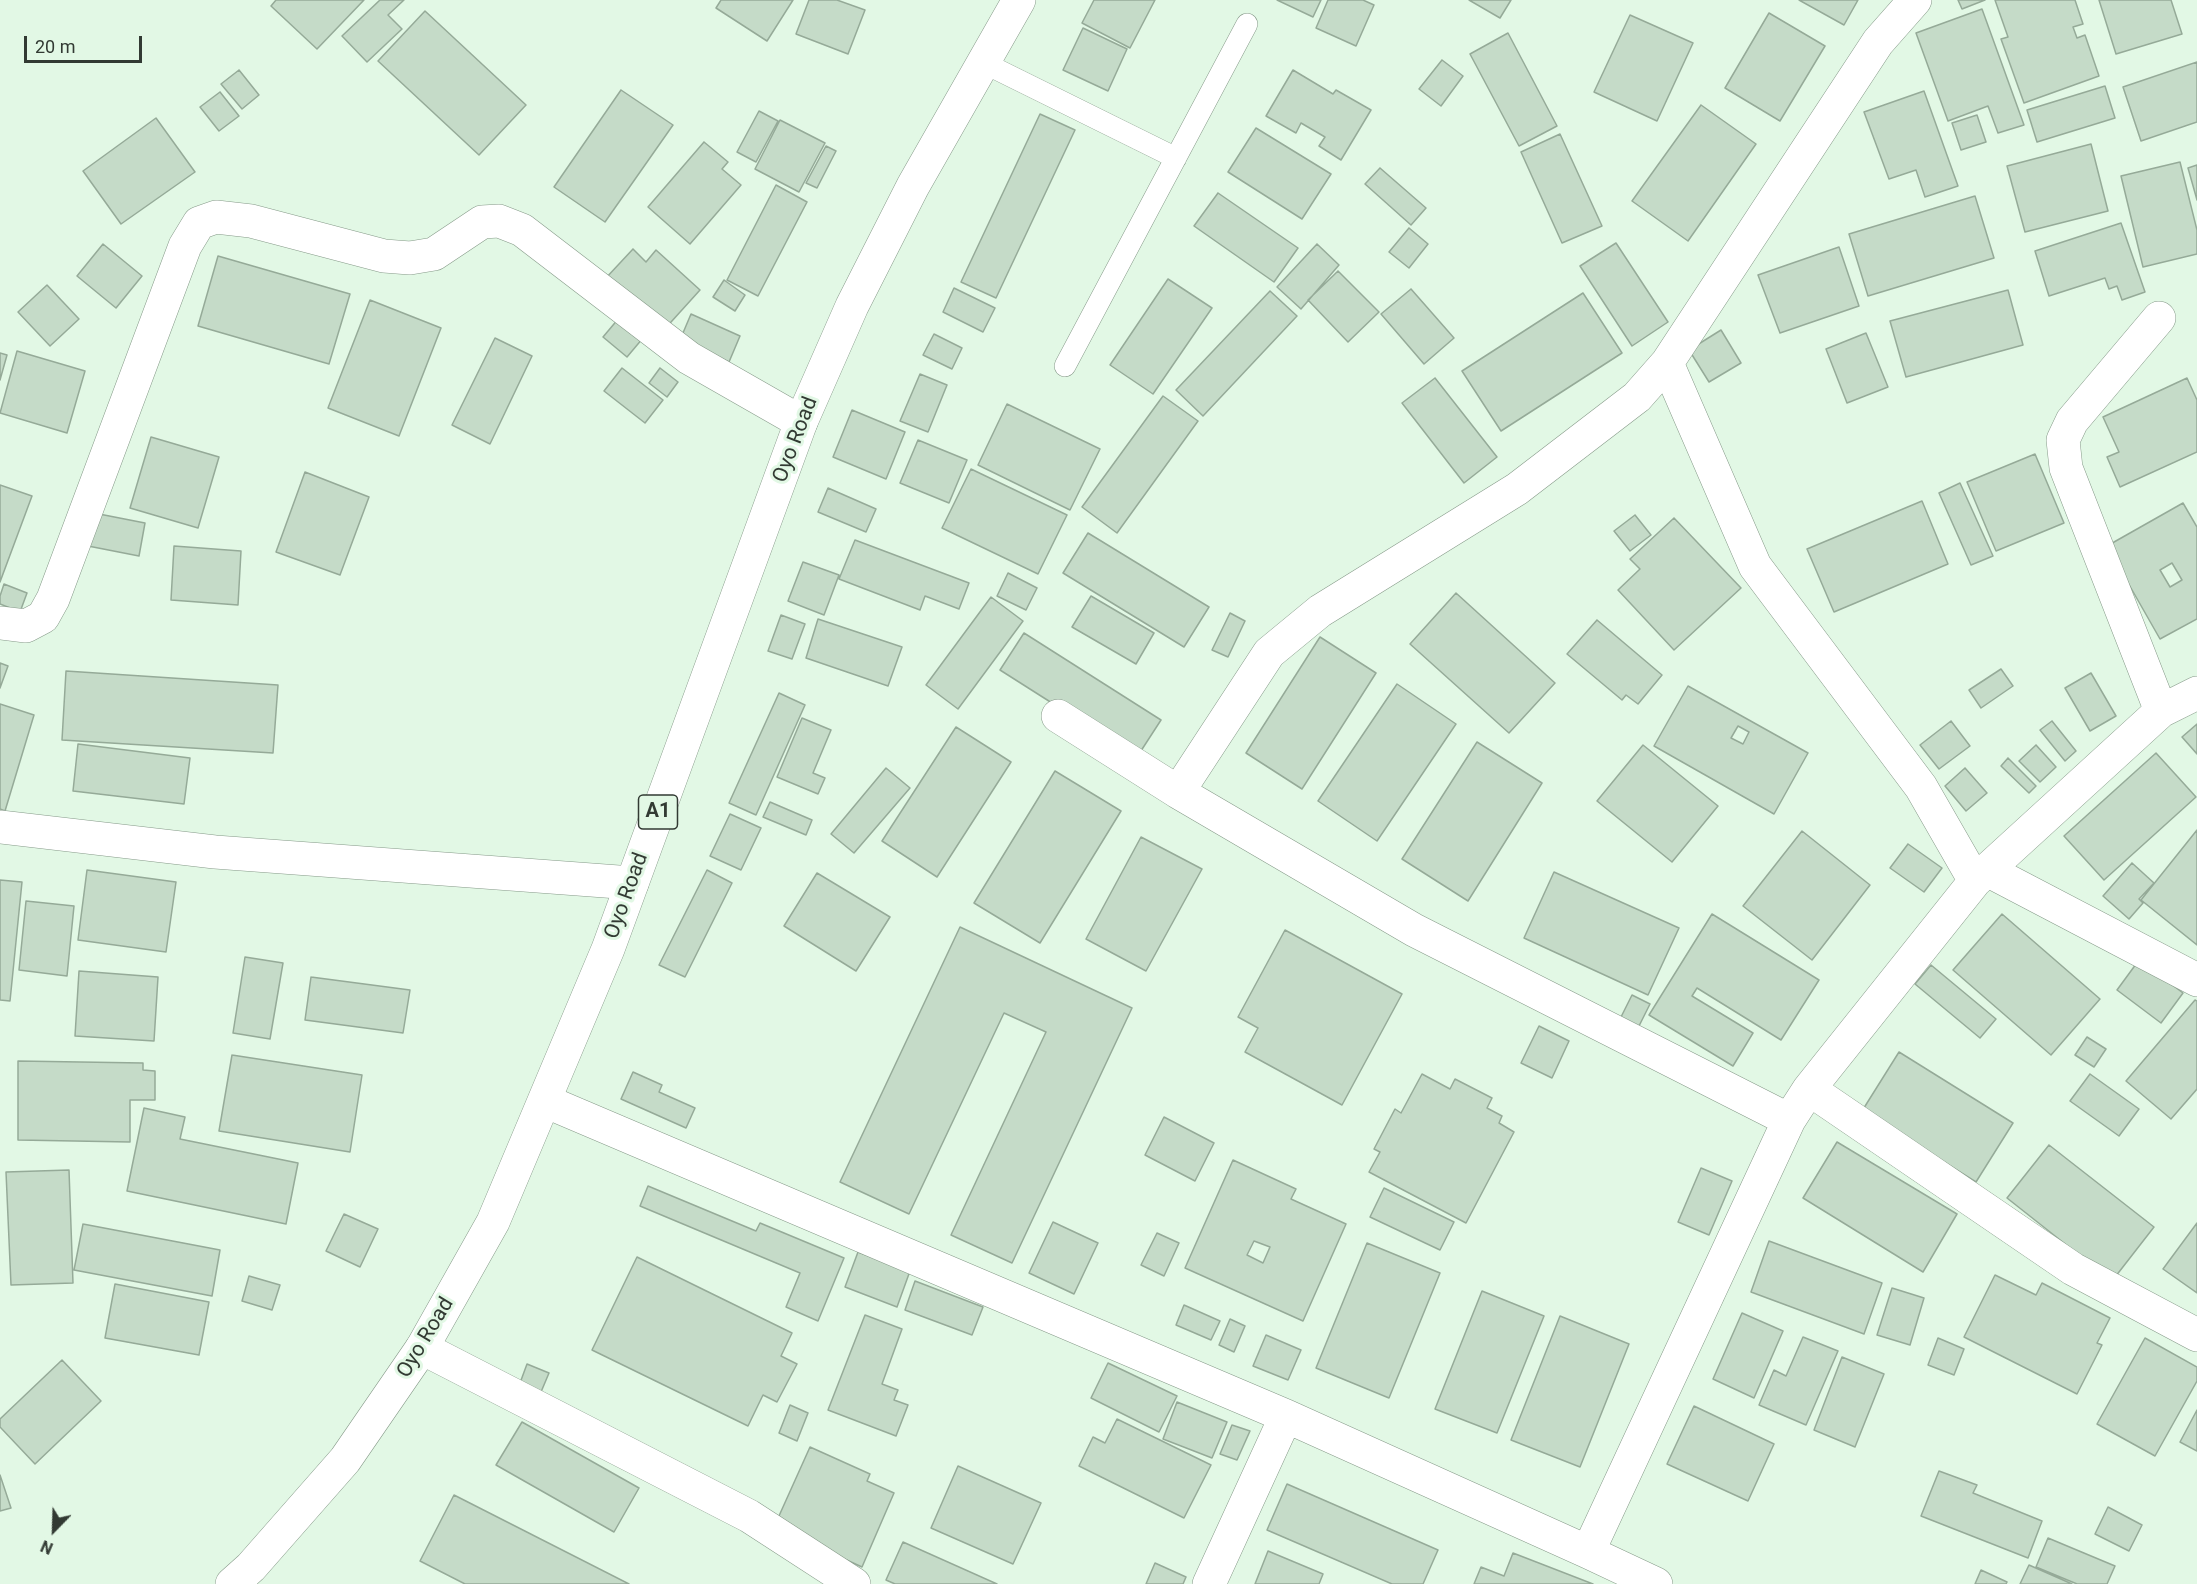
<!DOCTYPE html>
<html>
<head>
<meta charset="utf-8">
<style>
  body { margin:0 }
  #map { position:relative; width:2197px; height:1584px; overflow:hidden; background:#e2f8e5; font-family:Roboto,sans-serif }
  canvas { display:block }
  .north { position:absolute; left:24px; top:1500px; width:60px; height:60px; -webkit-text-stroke:4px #e2f8e5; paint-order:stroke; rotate:203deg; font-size:16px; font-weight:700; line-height:24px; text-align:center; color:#323a33 }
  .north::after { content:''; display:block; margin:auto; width:21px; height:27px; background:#323a33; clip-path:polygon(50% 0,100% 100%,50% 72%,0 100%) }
  .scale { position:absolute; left:24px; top:36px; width:118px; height:27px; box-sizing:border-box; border:3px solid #323a33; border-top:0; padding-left:8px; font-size:18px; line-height:21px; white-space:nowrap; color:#323a33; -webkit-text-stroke:4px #e2f8e5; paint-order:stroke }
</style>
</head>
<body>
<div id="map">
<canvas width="2197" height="1584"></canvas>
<div class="north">N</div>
<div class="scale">20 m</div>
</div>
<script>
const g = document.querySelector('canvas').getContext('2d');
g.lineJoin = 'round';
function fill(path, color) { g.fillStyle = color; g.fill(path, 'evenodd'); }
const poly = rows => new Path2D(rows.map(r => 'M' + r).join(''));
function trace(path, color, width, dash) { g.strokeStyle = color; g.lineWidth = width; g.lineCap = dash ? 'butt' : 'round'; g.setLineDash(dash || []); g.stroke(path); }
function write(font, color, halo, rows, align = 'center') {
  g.font = font + ' Roboto,sans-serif'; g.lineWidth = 6; g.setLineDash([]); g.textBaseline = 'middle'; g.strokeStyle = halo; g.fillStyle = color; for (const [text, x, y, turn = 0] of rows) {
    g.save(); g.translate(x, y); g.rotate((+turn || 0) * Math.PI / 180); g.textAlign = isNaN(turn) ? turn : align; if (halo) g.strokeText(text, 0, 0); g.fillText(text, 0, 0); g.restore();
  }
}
const building = poly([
  [276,0,364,0,317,49,271,6,276,0],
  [380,0,404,0,388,15,402,29,367,62,342,36,380,0],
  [721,0,793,0,767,41,716,8,721,0],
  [809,0,837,0,865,10,848,54,796,34,809,0],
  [1094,0,1155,0,1130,48,1082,23,1094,0],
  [1277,0,1321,0,1313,17,1277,0],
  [1328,0,1363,0,1374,5,1356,46,1316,28,1328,0],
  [1469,0,1511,0,1500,18,1469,0],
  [1799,0,1858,0,1844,25,1799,0],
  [1958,0,1985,0,1962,9,1958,0],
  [1995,0,2075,0,2083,24,2073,27,2077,38,2085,35,2099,76,2024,103,2001,39,2008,37,1995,0],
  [2099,0,2171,0,2182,34,2116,54,2099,0],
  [1982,9,2024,125,1998,133,1988,106,1948,121,1916,33,1982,9],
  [425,11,526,105,479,155,378,61,425,11],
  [1769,13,1825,46,1780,121,1725,88,1769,13],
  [1630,15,1693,43,1657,121,1594,92,1630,15],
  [1083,28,1127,49,1108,91,1063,70,1083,28],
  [1508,33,1557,126,1519,146,1470,54,1508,33],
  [1442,60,1463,76,1441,106,1419,89,1442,60],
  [2197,62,2197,122,2141,141,2123,87,2197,62],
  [239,70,259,95,242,109,221,84,239,70],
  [1293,70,1333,94,1336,90,1371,110,1341,160,1319,146,1325,137,1301,123,1296,133,1266,116,1293,70],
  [2105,86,2115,118,2037,142,2027,110,2105,86],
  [621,90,673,125,605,222,554,187,621,90],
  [1924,91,1958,186,1925,197,1916,170,1889,179,1864,112,1924,91],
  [220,92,239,116,219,131,200,107,220,92],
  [1701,105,1756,144,1688,241,1632,201,1701,105],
  [759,111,778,121,756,162,737,152,759,111],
  [1040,114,1075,130,996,298,961,282,1040,114],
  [1977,115,1986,142,1961,150,1952,123,1977,115],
  [156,118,195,172,121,224,83,171,156,118],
  [780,120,825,143,799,192,755,169,780,120],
  [1256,128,1331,174,1302,219,1228,172,1256,128],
  [1560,134,1602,226,1562,243,1521,152,1560,134],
  [704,142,728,162,722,169,741,185,690,244,648,207,704,142],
  [2091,144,2108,211,2025,232,2007,166,2091,144],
  [826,146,836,151,817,188,806,183,826,146],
  [2180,162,2197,230,2197,254,2143,267,2121,176,2180,162],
  [2197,165,2197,200,2188,168,2197,165],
  [1380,168,1426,208,1411,225,1365,184,1380,168],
  [776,185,807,202,758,296,727,280,776,185],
  [1218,193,1298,248,1274,282,1194,226,1218,193],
  [1975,196,1994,258,1868,296,1849,234,1975,196],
  [2121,223,2145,292,2122,300,2117,286,2109,289,2105,278,2049,296,2035,251,2121,223],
  [1409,228,1428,244,1409,268,1389,252,1409,228],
  [1616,243,1668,322,1632,346,1580,266,1616,243],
  [103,244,142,276,116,308,77,276,103,244],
  [1317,244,1339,265,1301,309,1277,287,1317,244],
  [1839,247,1859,306,1780,333,1758,275,1839,247],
  [633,249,646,262,656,250,700,290,662,332,605,279,633,249],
  [218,256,350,294,329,364,198,326,218,256],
  [1338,271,1379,312,1348,342,1308,300,1338,271],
  [1168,279,1212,308,1153,394,1110,365,1168,279],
  [724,280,745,295,735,311,713,297,724,280],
  [47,285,79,319,50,346,18,312,47,285],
  [954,288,995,308,983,332,943,312,954,288],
  [1411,289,1454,338,1424,364,1381,314,1411,289],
  [2008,290,2023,345,1906,377,1890,321,2008,290],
  [1270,291,1297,316,1203,416,1176,390,1270,291],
  [1583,293,1622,353,1501,431,1462,371,1583,293],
  [370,300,441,328,399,436,328,408,370,300],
  [691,314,740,336,729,362,680,340,691,314],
  [619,318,643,338,627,357,603,337,619,318],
  [1721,330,1741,363,1709,382,1689,350,1721,330],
  [1866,333,1888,387,1847,403,1826,349,1866,333],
  [934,334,962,348,952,369,923,355,934,334],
  [495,338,532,356,490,444,452,425,495,338],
  [17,351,85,371,67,433,0,413,17,351],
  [0,353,7,355,0,380,0,353],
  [622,368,663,400,645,423,604,391,622,368],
  [660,368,678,382,667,397,649,383,660,368],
  [920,374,947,385,928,432,900,421,920,374],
  [1435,378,1497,457,1464,483,1402,403,1435,378],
  [2187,378,2197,400,2197,452,2120,487,2107,457,2119,452,2103,417,2187,378],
  [1163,396,1198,421,1117,533,1082,507,1163,396],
  [1007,404,1100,449,1070,510,978,465,1007,404],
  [852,410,905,432,886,479,833,457,852,410],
  [151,437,219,457,198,528,130,508,151,437],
  [918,440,967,460,949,503,900,483,918,440],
  [2035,454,2064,523,1996,551,1967,482,2035,454],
  [971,469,1067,515,1038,574,942,528,971,469],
  [305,472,369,497,340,575,276,552,305,472],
  [1960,483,1993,556,1971,565,1939,493,1960,483],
  [0,485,32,496,0,582,0,485],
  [828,488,876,509,866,532,818,512,828,488],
  [1922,501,1948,564,1834,612,1807,549,1922,501],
  [2183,503,2197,527,2197,619,2160,639,2107,546,2183,503],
  [2172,563,2182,580,2170,587,2160,570,2172,563],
  [94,513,145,523,139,556,88,546,94,513],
  [1635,515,1651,535,1630,551,1614,531,1635,515],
  [1674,518,1741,588,1674,650,1618,590,1640,569,1630,559,1674,518],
  [1088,533,1209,607,1184,647,1063,573,1088,533],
  [855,540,969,583,959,609,925,596,920,610,839,579,855,540],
  [174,546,241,551,238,605,171,600,174,546],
  [803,562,839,575,824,615,788,601,803,562],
  [1008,573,1037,588,1026,610,997,596,1008,573],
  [4,584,27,593,20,612,0,604,0,596,4,584],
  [1456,593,1555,683,1509,733,1410,644,1456,593],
  [1091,596,1154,633,1136,664,1072,627,1091,596],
  [991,597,1023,621,958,709,926,685,991,597],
  [1230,613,1245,621,1228,657,1212,650,1230,613],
  [781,615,805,624,792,659,768,651,781,615],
  [818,619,902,647,888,686,806,658,818,619],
  [1597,620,1662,675,1638,704,1626,695,1622,700,1567,654,1597,620],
  [1024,633,1161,720,1137,757,1000,670,1024,633],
  [1320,637,1376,673,1302,789,1246,753,1320,637],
  [0,663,8,666,0,688,0,663],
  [2001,669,2013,686,1981,708,1969,690,2001,669],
  [66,671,278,685,273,753,62,740,66,671],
  [2091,673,2116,716,2090,731,2065,688,2091,673],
  [1397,684,1456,724,1377,841,1318,801,1397,684],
  [1688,686,1808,753,1774,814,1654,746,1688,686],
  [1738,726,1749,732,1743,744,1731,738,1738,726],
  [779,693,805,705,756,815,729,803,779,693],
  [0,704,34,715,5,811,0,809,0,704],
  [802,718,831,730,813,773,825,778,818,794,777,777,802,718],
  [1951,721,1970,746,1939,769,1920,745,1951,721],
  [2052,721,2076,751,2065,761,2040,730,2052,721],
  [2197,724,2197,754,2182,737,2197,724],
  [956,727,1011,762,937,877,882,841,956,727],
  [1477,742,1542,783,1468,901,1402,859,1477,742],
  [78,744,190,758,184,804,73,791,78,744],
  [1643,745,1718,806,1672,862,1597,801,1643,745],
  [2036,745,2056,767,2040,782,2019,761,2036,745],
  [2156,753,2196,797,2104,880,2064,836,2156,753],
  [2008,758,2036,786,2029,793,2001,766,2008,758],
  [886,768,910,788,854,853,831,834,886,768],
  [1965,768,1987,793,1966,811,1945,786,1965,768],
  [1055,771,1121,811,1040,943,974,903,1055,771],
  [770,802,812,820,806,835,763,817,770,802],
  [730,814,761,828,741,870,710,856,730,814],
  [2197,830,2197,945,2141,900,2197,830],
  [1802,831,1870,885,1812,960,1743,906,1802,831],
  [1141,837,1202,869,1146,971,1086,939,1141,837],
  [1908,844,1942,868,1924,892,1890,868,1908,844],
  [2132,863,2154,883,2139,899,2143,903,2129,919,2103,896,2132,863],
  [87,870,176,882,166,952,78,940,87,870],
  [707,870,732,883,685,977,659,965,707,870],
  [1554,872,1679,928,1648,995,1524,938,1554,872],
  [817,873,890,917,856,971,784,926,817,873],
  [0,880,22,882,10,1001,0,1000,0,880],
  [26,901,74,906,67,976,19,970,26,901],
  [1712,914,1819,980,1781,1040,1697,988,1692,996,1753,1033,1733,1066,1649,1015,1712,914],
  [2002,914,2100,999,2051,1055,1953,970,2002,914],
  [960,927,1132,1008,1012,1263,951,1235,1046,1032,1004,1013,909,1214,840,1182,960,927],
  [1285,930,1402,994,1342,1105,1245,1052,1258,1028,1238,1017,1285,930],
  [245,957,283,963,270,1039,233,1033,245,957],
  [2139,960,2183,993,2161,1023,2117,990,2139,960],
  [1931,965,1996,1019,1980,1038,1915,984,1931,965],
  [79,971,158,977,154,1041,75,1036,79,971],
  [311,977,410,990,403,1033,305,1020,311,977],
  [1632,995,1650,1004,1638,1028,1620,1019,1632,995],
  [2195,1000,2197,1001,2197,1089,2171,1119,2126,1081,2195,1000],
  [1539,1026,1569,1041,1552,1078,1521,1063,1539,1026],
  [2087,1037,2106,1049,2094,1067,2075,1055,2087,1037],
  [1899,1052,2013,1123,1976,1182,1862,1111,1899,1052],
  [232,1055,362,1075,350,1152,219,1131,232,1055],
  [18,1061,143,1063,143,1070,155,1071,155,1100,130,1100,130,1142,18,1140,18,1061],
  [633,1072,662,1085,659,1092,695,1108,686,1128,621,1099,633,1072],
  [1422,1074,1450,1089,1455,1079,1492,1098,1487,1108,1502,1116,1499,1123,1514,1132,1466,1223,1369,1172,1380,1152,1374,1149,1395,1109,1401,1113,1422,1074],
  [2090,1074,2139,1109,2119,1136,2070,1101,2090,1074],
  [144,1108,185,1117,180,1139,298,1163,286,1224,127,1191,144,1108],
  [1164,1117,1214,1143,1195,1181,1145,1155,1164,1117],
  [1837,1142,1957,1214,1923,1272,1803,1198,1837,1142],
  [2049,1145,2154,1227,2112,1281,2007,1198,2049,1145],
  [1233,1160,1296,1189,1291,1199,1346,1224,1303,1321,1185,1268,1233,1160],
  [1254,1241,1270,1247,1263,1263,1247,1255,1254,1241],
  [1701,1168,1732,1181,1709,1235,1678,1222,1701,1168],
  [69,1170,73,1283,11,1285,6,1172,69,1170],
  [648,1186,756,1231,760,1223,844,1258,818,1321,786,1307,800,1273,640,1206,648,1186],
  [1384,1188,1454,1222,1440,1250,1370,1217,1384,1188],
  [344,1214,378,1229,360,1267,326,1251,344,1214],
  [1053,1222,1098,1243,1074,1294,1029,1273,1053,1222],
  [2197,1223,2197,1293,2163,1269,2197,1223],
  [83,1224,220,1250,212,1296,74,1270,83,1224],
  [1157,1233,1179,1243,1164,1276,1141,1265,1157,1233],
  [1769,1241,1882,1283,1864,1334,1751,1292,1769,1241],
  [1367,1243,1440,1273,1389,1398,1316,1368,1367,1243],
  [858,1252,910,1271,897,1307,845,1287,858,1252],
  [637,1257,792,1333,781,1356,797,1364,777,1402,763,1395,748,1426,592,1350,637,1257],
  [1995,1275,2036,1295,2042,1283,2110,1318,2097,1343,2102,1345,2077,1394,1964,1337,1995,1275],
  [249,1276,280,1285,272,1310,242,1301,249,1276],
  [915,1281,983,1307,972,1335,905,1310,915,1281],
  [115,1284,209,1302,199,1355,105,1338,115,1284],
  [1892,1288,1924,1298,1910,1345,1877,1335,1892,1288],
  [1482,1291,1544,1316,1497,1433,1435,1409,1482,1291],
  [1184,1305,1220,1321,1211,1340,1176,1325,1184,1305],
  [1742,1313,1783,1331,1754,1398,1713,1379,1742,1313],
  [865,1315,902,1329,882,1384,898,1390,894,1400,908,1405,896,1436,828,1410,865,1315],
  [1560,1316,1629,1344,1580,1467,1511,1440,1560,1316],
  [1230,1319,1245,1326,1234,1352,1219,1345,1230,1319],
  [1266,1335,1301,1350,1288,1380,1253,1366,1266,1335],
  [1803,1337,1838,1351,1806,1425,1759,1405,1774,1370,1786,1376,1803,1337],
  [1938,1338,1964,1349,1954,1375,1928,1365,1938,1338],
  [2145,1338,2197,1367,2197,1381,2155,1456,2097,1424,2145,1338],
  [1842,1357,1884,1374,1855,1447,1814,1430,1842,1357],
  [62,1360,101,1401,35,1464,0,1427,0,1419,62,1360],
  [1108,1363,1177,1396,1159,1432,1091,1398,1108,1363],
  [527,1364,549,1373,541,1392,520,1383,527,1364],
  [1177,1402,1227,1422,1212,1458,1163,1439,1177,1402],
  [790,1405,808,1413,797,1441,779,1433,790,1405],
  [1694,1406,1774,1444,1748,1501,1667,1464,1694,1406],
  [2197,1410,2197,1451,2180,1442,2197,1410],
  [1117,1419,1211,1465,1184,1518,1079,1466,1093,1437,1105,1443,1117,1419],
  [522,1422,639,1488,614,1532,496,1465,522,1422],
  [1232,1425,1250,1431,1237,1460,1220,1454,1232,1425],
  [810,1447,870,1474,867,1481,894,1493,862,1567,774,1527,810,1447],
  [958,1466,1041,1503,1013,1564,931,1528,958,1466],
  [1939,1471,1977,1485,1973,1493,2042,1521,2028,1558,1921,1516,1939,1471],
  [0,1475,11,1508,0,1511,0,1475],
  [1287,1484,1438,1550,1423,1584,1392,1584,1267,1530,1287,1484],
  [454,1495,629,1584,465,1584,420,1561,454,1495],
  [2108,1507,2142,1525,2129,1551,2095,1534,2108,1507],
  [2048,1538,2115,1566,2107,1584,2077,1584,2036,1567,2048,1538],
  [903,1542,997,1584,895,1584,886,1580,903,1542],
  [1268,1551,1323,1574,1319,1584,1255,1584,1268,1551],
  [1513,1553,1593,1584,1474,1584,1481,1567,1504,1576,1513,1553],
  [1155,1563,1186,1577,1183,1584,1146,1584,1155,1563],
  [2029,1565,2072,1584,2020,1584,2029,1565],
  [1981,1570,2007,1582,2006,1584,1975,1584,1981,1570]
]);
const lane = poly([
  [982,62,1176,158],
  [1065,366,1247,24]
]);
const street = poly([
  [2159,318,2072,421,2063,440,2066,468,2161,711],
  [1667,363,1755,566,1921,787,1975,881],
  [0,623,26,626,43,617,53,599,185,246,199,223,216,217,251,221,384,256,410,258,434,254,482,222,499,221,522,230,689,358,801,422],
  [1058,716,1178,792,1414,930,1789,1120],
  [1178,792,1269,653,1320,611,1517,489,1637,397,1667,363,1878,42,1915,0],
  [0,827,215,852,632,883],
  [1987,870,2197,980],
  [1809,1089,2073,1269,2197,1335],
  [545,1101,1286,1416,1588,1552,1656,1584],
  [422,1348,749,1516,854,1584],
  [1588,1552,1789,1120,1809,1089,1975,881,2161,711,2197,693],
  [1209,1584,1286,1416]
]);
const highway = poly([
  [232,1584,251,1567,345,1460,422,1348,493,1222,608,949,801,422,852,306,913,186,1019,0]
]);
const shields = [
  [658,812,39]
];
const shieldNames = [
  ["A1",658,812]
];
const streetNames = [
  ["Oyo Road",796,440,-69],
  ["Oyo Road",627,896,-70],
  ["Oyo Road",426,1338,-59]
];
fill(building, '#c5dbc8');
trace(building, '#95aa98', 1.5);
trace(lane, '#869a89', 22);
trace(street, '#869a89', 34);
trace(highway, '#869a89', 34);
trace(lane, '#fff', 21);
trace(street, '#fff', 33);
trace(highway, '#fff', 33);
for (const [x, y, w] of shields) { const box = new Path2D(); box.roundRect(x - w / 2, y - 17, w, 34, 4.5); g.fillStyle = '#e2f8e5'; g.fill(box); trace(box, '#323a33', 1.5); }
write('bold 20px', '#323a33', null, shieldNames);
write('21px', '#323a33', '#e2f8e5', streetNames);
</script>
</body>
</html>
